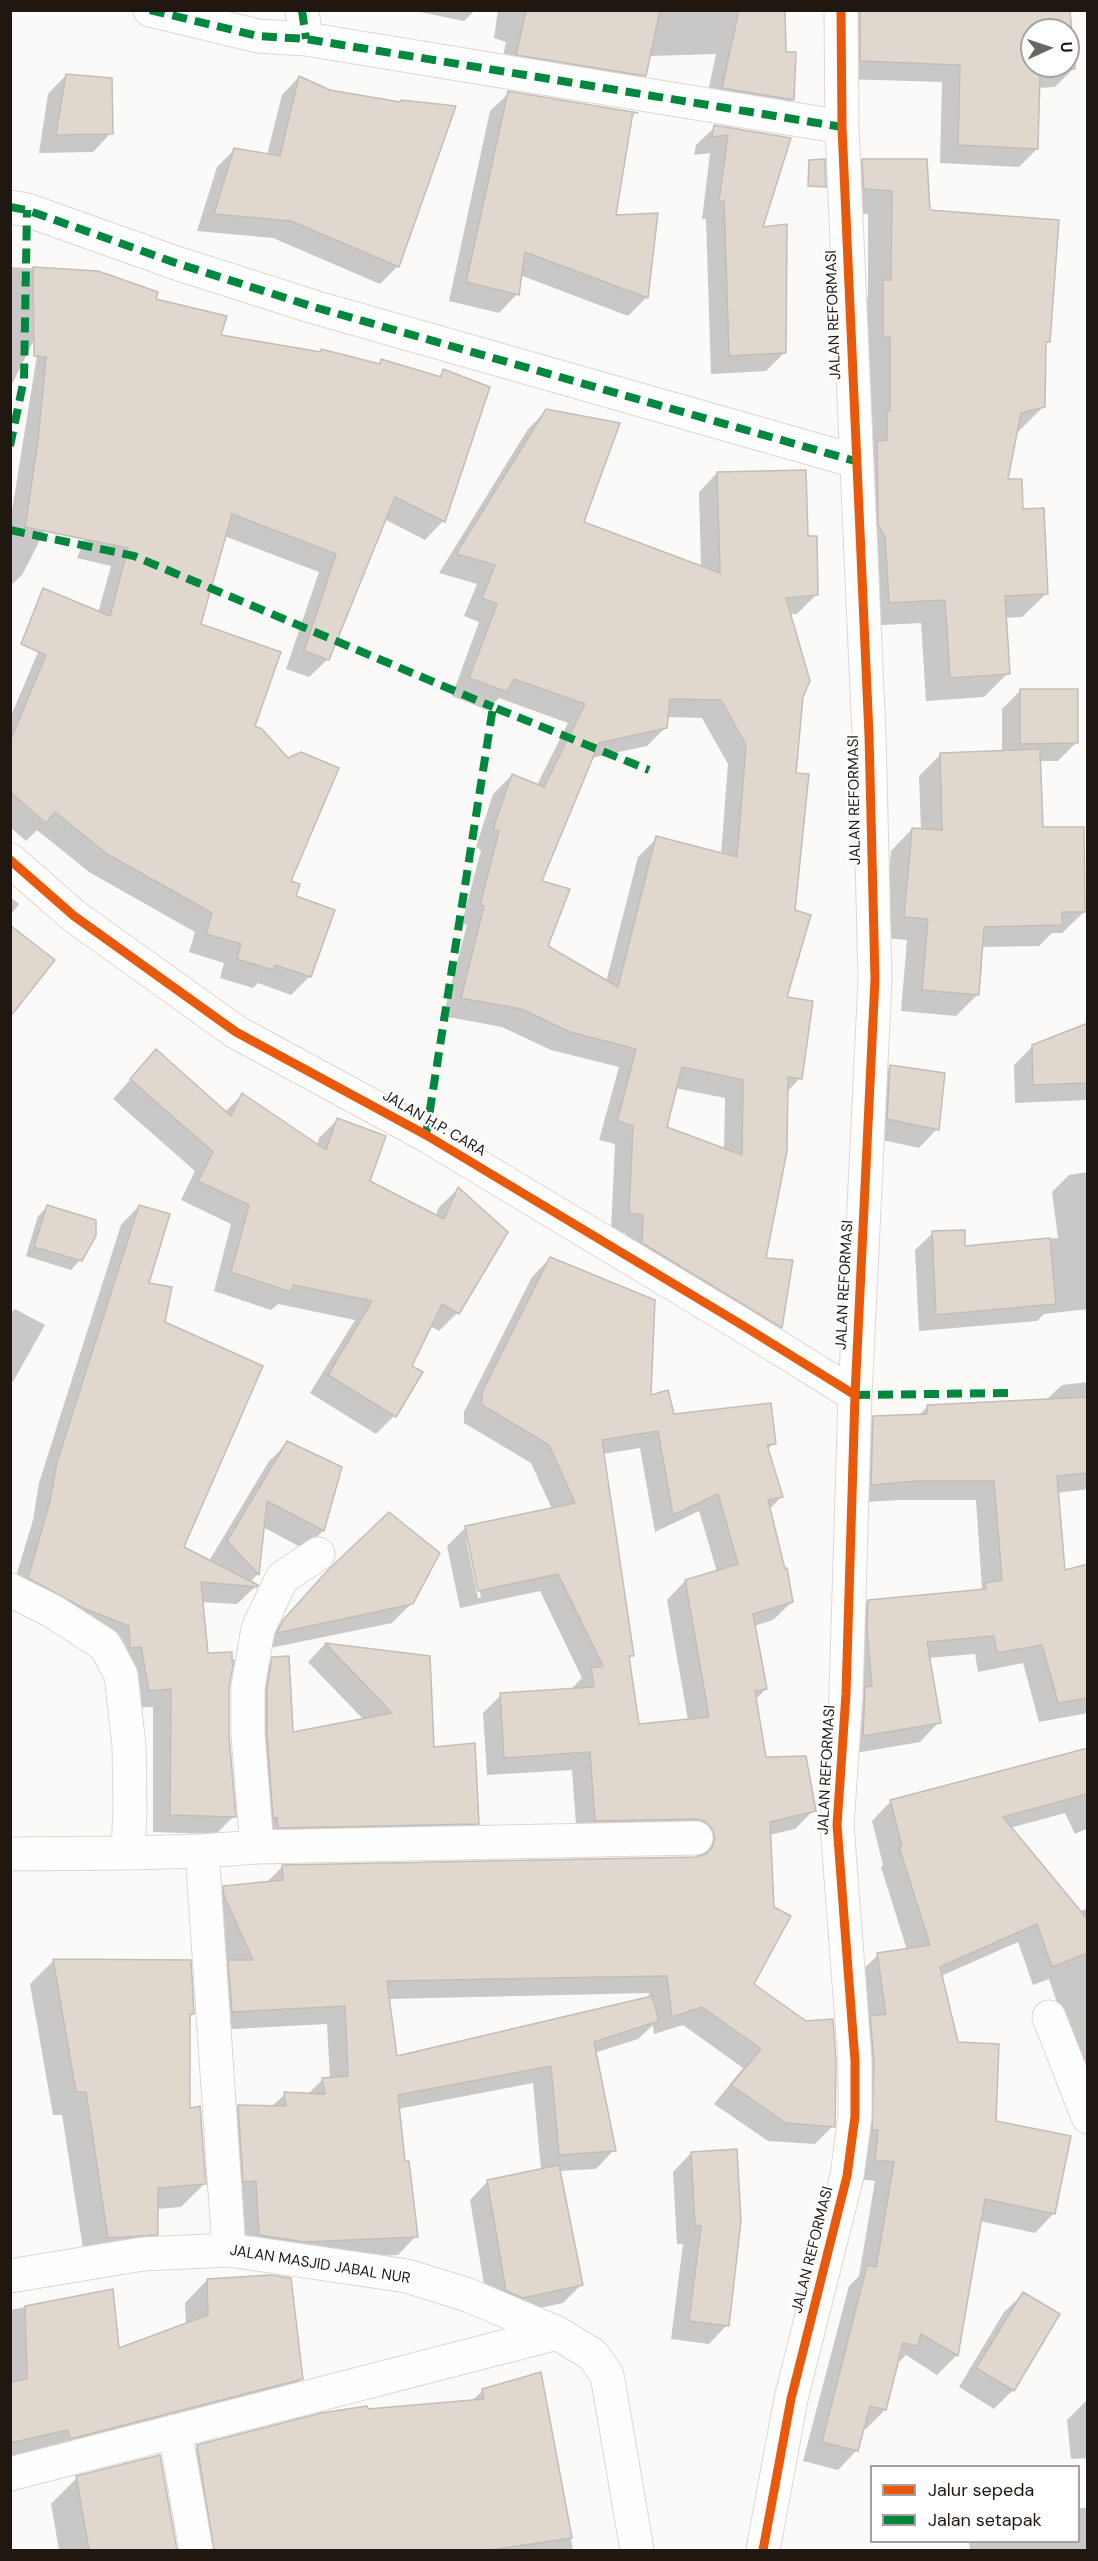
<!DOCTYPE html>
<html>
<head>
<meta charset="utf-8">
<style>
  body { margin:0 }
  #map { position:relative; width:1098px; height:2561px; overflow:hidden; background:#fcfaf8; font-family:"DM Sans",sans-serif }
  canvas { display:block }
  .frame { position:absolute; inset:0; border:12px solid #1f1710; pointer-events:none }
  .legend { position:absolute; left:870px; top:2465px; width:210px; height:78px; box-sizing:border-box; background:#fff; border:2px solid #a5a29f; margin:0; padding:8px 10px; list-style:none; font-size:18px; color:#1f1710 }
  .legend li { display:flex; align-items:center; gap:12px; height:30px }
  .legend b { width:30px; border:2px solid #a5a29f }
  .north { position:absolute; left:1020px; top:18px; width:60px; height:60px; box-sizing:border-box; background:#fff; border:2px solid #a5a29f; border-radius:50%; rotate:87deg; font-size:16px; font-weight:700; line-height:24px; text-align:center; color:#1f1710 }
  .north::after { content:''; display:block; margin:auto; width:21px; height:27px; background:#6c6661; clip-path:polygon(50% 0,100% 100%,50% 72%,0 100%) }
</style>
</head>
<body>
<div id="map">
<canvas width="1098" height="2561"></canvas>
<div class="frame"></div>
<ul class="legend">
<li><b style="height:8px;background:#e8590c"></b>Jalur sepeda</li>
<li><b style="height:8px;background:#00873e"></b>Jalan setapak</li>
</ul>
<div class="north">U</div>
</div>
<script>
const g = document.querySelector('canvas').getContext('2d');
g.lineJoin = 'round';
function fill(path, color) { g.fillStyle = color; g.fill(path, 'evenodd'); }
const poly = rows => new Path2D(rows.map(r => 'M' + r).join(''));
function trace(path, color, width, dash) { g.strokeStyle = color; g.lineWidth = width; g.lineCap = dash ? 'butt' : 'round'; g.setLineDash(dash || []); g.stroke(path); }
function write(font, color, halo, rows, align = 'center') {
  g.font = font + ' "DM Sans",sans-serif'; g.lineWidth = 4.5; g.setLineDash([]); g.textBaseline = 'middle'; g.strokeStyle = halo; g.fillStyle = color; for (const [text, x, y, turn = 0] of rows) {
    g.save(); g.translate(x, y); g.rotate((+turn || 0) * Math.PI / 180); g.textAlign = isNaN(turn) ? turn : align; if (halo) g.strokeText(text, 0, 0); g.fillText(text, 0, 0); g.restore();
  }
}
const shadow = poly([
  [410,10,475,10,464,21],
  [498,10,783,10,784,53,792,99,775,117,705,106,716,54,649,56,645,75,627,93,500,72,506,42,494,38],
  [836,10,1069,10,1073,69,1055,87,1038,88,1037,149,1019,167,940,163,942,82,843,79],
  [1032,30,1068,30,1068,66,1032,66],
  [66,75,111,133,93,152,39,153,48,94],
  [299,77,398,266,380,284,273,238,197,231,217,167,235,149,267,155,282,95],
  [509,93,635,114,630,119,614,216,647,297,628,316,520,275,517,294,499,313,449,301,490,111],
  [715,127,789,139,761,229,784,353,766,371,711,374,706,219,702,219,710,153,694,155,696,145],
  [863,161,929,212,1049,341,1044,346,1043,407,1019,431,1015,432,1006,481,1022,511,1047,593,1022,617,1005,618,1008,673,984,697,926,701,921,623,865,626,860,305,868,297,868,214,840,213,839,185],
  [10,267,98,273,154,300,219,336,319,353,322,351,377,365,381,361,437,378,444,371,488,387,443,521,425,540,384,519,328,659,309,677,286,669,319,572,224,536,199,625,253,726,289,882,294,897,310,976,291,995,258,983,253,988,220,978,224,963,189,952,195,932,89,872,37,830,26,841,10,827,10,718,52,619,98,613,111,566,77,558,88,532,53,515,22,575,10,586,10,523,42,324,10,388],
  [547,410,582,522,701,567,699,492,717,473,807,538,816,595,797,614,789,614,801,697,794,774,786,999,800,1078,787,1092,764,1259,781,1327,762,1345,624,1262,625,1233,611,1231,615,1144,599,1140,619,1067,551,1050,502,1027,443,1016,467,925,462,923,481,850,476,847,493,794,512,775,537,785,568,723,499,698,487,710,452,696,479,622,464,616,477,584,439,573,528,429],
  [667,717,702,718,728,764,721,854,657,838,638,857,606,982,546,947,540,882,591,758,647,746,666,727],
  [675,1088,725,1098,724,1150,665,1128],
  [1021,690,1076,743,1058,761,1039,761,1041,828,1084,912,1062,933,1052,933,1039,946,981,947,978,994,956,1016,901,1011,907,940,883,938,891,851,912,829,921,830,919,776,940,755,1002,752,1002,709],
  [10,897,19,904,10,916],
  [1088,1030,1088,1100,1015,1103,1014,1065,1033,1046],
  [156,1051,225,1112,242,1095,317,1145,319,1138,338,1119,368,1181,435,1217,439,1207,458,1189,457,1313,439,1331,430,1326,410,1366,394,1416,376,1434,310,1393,355,1320,278,1304,271,1310,214,1291,231,1224,181,1200,195,1171,113,1099],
  [890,1066,937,1129,919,1148,869,1137,872,1085],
  [1088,1172,1088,1309,1044,1314,1037,1321,919,1331,915,1250,933,1233,964,1248,1058,1238,1052,1192,1069,1175],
  [139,1206,147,1284,163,1323,183,1547,209,1561,269,1461,288,1443,341,1468,323,1531,304,1549,263,1527,258,1574,250,1582,256,1586,237,1604,201,1602,206,1655,228,1687,228,1735,234,1816,216,1834,153,1832,153,1707,131,1708,124,1665,10,1596,33,1520,39,1483,121,1225],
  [47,1207,80,1260,71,1270,26,1256,38,1216],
  [550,1258,649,1397,672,1415,774,1443,767,1450,781,1497,769,1510,792,1602,773,1620,754,1626,766,1689,755,1700,765,1759,814,1810,795,1829,769,1835,752,1984,833,2126,815,2144,768,2141,714,2104,743,2068,683,2025,654,2034,653,2025,638,2039,594,2053,614,2150,596,2169,558,2171,581,2285,563,2303,503,2316,488,2309,470,2200,488,2181,541,2170,533,2083,398,2109,416,2236,398,2255,285,2260,241,2253,220,2125,239,2106,271,2107,285,2094,307,2095,323,2079,330,2079,327,2024,214,2030,210,1980,228,1962,206,1915,205,1906,224,1888,265,1884,282,1867,697,1858,694,1847,577,1839,572,1770,487,1775,483,1713,501,1695,573,1690,573,1687,582,1678,540,1591,460,1608,447,1546,466,1527,552,1509,531,1463,464,1423,464,1412,532,1277],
  [640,1448,655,1532,699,1511,717,1572,685,1581,667,1600,688,1720,638,1725,628,1660,632,1655,603,1454],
  [466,1539,469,1539,481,1598,478,1598],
  [649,1993,649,1999,396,2058,388,1999],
  [15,1309,45,1325,10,1387,10,1313],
  [1088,1382,1088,1489,1057,1493,1064,1572,1088,1566,1088,1713,1039,1722,1023,1663,978,1672,975,1654,928,1658,939,1722,920,1742,844,1755,849,1620,868,1601,979,1591,982,1588,976,1500,898,1500,852,1503,854,1436,874,1417,919,1415,928,1406,1045,1401,1062,1385],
  [329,1571,411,1604,392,1623,260,1650,265,1640],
  [325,1644,429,1657,432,1748,478,1823,460,1841,261,1845,255,1677,273,1659,292,1734,364,1720,308,1662],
  [1088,1749,1088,1828,1075,1834,1065,1813,1010,1828,1079,1912,1088,1908,1088,2067,1080,2070,1049,1979,1033,1985,1018,1942,941,1976,957,2043,995,2122,1054,2213,1035,2233,980,2221,956,2356,937,2375,906,2355,896,2365,885,2410,866,2429,863,2428,857,2450,838,2470,803,2461,849,2286,859,2276,875,2181,857,2179,858,1974,878,1955,907,1950,881,1867,883,1865,872,1821,891,1801],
  [53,1961,193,2014,189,2018,189,2110,204,2184,181,2207,157,2209,157,2234,133,2258,85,2261,62,2115,53,2115,30,1984],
  [691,2153,727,2325,709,2344,671,2339,683,2244,677,2244,673,2172],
  [207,2280,301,2379,279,2401,10,2460,10,2310,112,2291,118,2350,186,2325,185,2303],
  [1023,2294,1058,2315,1013,2390,994,2409,959,2387,1004,2312],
  [1087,2316,1088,2458,1071,2459,1067,2420,1086,2401],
  [540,2374,573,2550,185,2550,171,2473,197,2447,366,2410,472,2401,483,2390],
  [159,2457,176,2550,59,2550,51,2504,77,2478],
  [1078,2508,1088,2508,1088,2550,970,2550,969,2542,1078,2542]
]);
const building = poly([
  [526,10,660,10,646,76,516,55,526,10],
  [739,10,785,10,786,52,796,52,794,100,722,88,739,10],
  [860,10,1070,10,1075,69,1040,72,1038,149,958,145,960,65,860,61,860,10],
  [1032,30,1068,30,1068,66,1032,66,1032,30],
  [66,74,112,78,113,134,56,135,66,74],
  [299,76,330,90,400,102,401,100,456,106,399,267,291,221,214,214,234,148,280,156,299,76],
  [508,91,638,113,633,112,616,215,658,213,648,298,525,252,519,295,466,282,508,91],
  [714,125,791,138,763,227,787,224,786,353,729,356,724,201,719,201,728,135,712,137,714,125],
  [825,159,826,187,808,186,809,160,825,159],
  [862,159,927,159,930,210,1059,220,1050,342,1046,342,1045,407,1021,413,1008,479,1022,479,1023,509,1044,508,1048,594,1005,596,1010,674,950,678,945,600,889,603,885,537,878,525,877,441,887,440,887,411,890,411,890,337,883,336,883,280,891,280,892,191,864,189,862,159],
  [33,267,98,271,158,292,156,299,227,316,221,335,321,352,321,349,380,364,381,359,441,377,443,369,490,387,445,522,395,497,329,660,304,651,336,554,232,514,201,624,281,652,255,726,262,729,288,758,301,752,339,768,291,881,300,884,296,896,335,910,311,977,275,965,273,970,237,959,241,944,206,934,212,913,107,854,55,812,46,823,10,792,10,741,46,655,21,644,43,588,110,616,128,548,25,527,38,441,46,357,34,356,33,267],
  [546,409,620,423,584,522,720,573,717,472,806,470,808,536,817,536,818,595,786,598,810,681,803,697,796,773,809,774,795,910,811,915,787,997,813,1001,802,1079,788,1077,787,1151,766,1258,793,1260,782,1328,642,1243,643,1215,629,1213,633,1126,617,1121,636,1049,570,1032,521,1009,461,998,484,906,480,905,499,831,493,829,512,774,544,787,585,704,514,679,507,692,469,678,497,604,482,598,495,565,456,554,546,409],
  [670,699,721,700,746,745,737,857,656,836,618,987,548,946,570,889,542,881,599,743,667,728,670,699],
  [682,1067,743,1080,742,1155,667,1127,682,1067],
  [1020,689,1078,689,1078,743,1020,744,1020,689],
  [1040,749,1043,827,1084,827,1085,912,1062,912,1062,925,984,927,979,995,922,990,928,919,904,917,912,828,942,830,940,753,1040,749],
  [10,925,55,960,10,1017,10,925],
  [1088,1023,1088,1083,1033,1085,1032,1045,1088,1023],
  [156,1049,231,1116,242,1093,326,1150,337,1118,386,1136,370,1181,444,1219,458,1187,508,1232,459,1314,442,1304,412,1366,423,1372,396,1417,328,1375,372,1301,293,1285,291,1292,231,1272,249,1205,198,1181,213,1152,130,1079,156,1049],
  [890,1065,945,1073,939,1130,887,1119,890,1065],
  [47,1205,96,1220,96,1236,82,1261,34,1247,47,1205],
  [139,1205,170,1214,149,1283,172,1287,165,1322,263,1366,184,1547,258,1585,257,1587,201,1582,208,1653,232,1652,232,1661,234,1660,229,1687,229,1735,236,1817,170,1815,171,1689,149,1691,141,1647,130,1648,129,1626,83,1608,28,1578,50,1501,57,1462,139,1205],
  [965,1230,965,1246,1050,1238,1056,1304,936,1315,932,1231,965,1230],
  [550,1257,655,1300,651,1395,668,1390,674,1414,771,1403,776,1444,767,1445,783,1497,768,1500,785,1569,787,1568,793,1602,753,1614,767,1689,755,1691,766,1757,806,1756,816,1811,770,1822,774,1907,791,1916,754,1984,806,2021,833,2019,836,2062,835,2127,786,2123,731,2085,761,2049,702,2007,672,2017,667,1976,387,1981,397,2056,652,1996,659,2021,594,2042,616,2151,559,2155,551,2066,398,2095,405,2161,409,2161,418,2237,304,2242,259,2235,256,2181,243,2182,238,2105,286,2106,284,2092,325,2094,322,2078,348,2076,345,2006,232,2012,228,1960,253,1960,224,1896,223,1886,283,1880,282,1865,696,1857,706,1854,713,1846,715,1837,712,1829,706,1822,696,1819,595,1821,590,1752,504,1758,500,1693,594,1687,591,1668,603,1666,558,1574,478,1591,465,1526,575,1503,549,1445,482,1405,482,1392,550,1257],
  [658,1431,673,1515,718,1494,738,1564,685,1580,709,1717,639,1724,629,1656,634,1656,602,1440,658,1431],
  [1088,1397,1088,1473,1057,1476,1065,1570,1088,1564,1088,1698,1058,1703,1042,1645,997,1653,994,1636,927,1642,941,1723,863,1736,865,1687,872,1686,867,1629,868,1600,986,1589,985,1583,1002,1580,994,1481,918,1481,871,1485,873,1416,927,1414,927,1405,1088,1397],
  [287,1441,342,1467,324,1531,267,1501,259,1575,227,1541,287,1441],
  [389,1512,440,1553,413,1604,277,1633,283,1620,328,1570,389,1512],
  [325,1643,430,1656,434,1747,475,1743,479,1824,278,1828,277,1818,273,1818,267,1734,267,1689,272,1657,289,1656,293,1732,392,1713,325,1643],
  [1088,1748,1088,1794,1003,1817,1088,1920,1088,1953,1052,1967,1037,1924,940,1967,958,2042,999,2044,996,2121,1071,2136,1055,2214,985,2199,958,2356,921,2334,918,2346,903,2343,886,2410,870,2406,858,2451,822,2442,867,2265,876,2267,894,2162,875,2160,878,2130,872,2130,874,2061,870,2016,886,2014,877,1953,930,1945,899,1847,902,1846,890,1800,1088,1748],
  [53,1959,191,1960,194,2014,190,2014,190,2108,200,2106,206,2184,158,2188,158,2235,108,2238,86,2092,76,2092,53,1959],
  [737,2149,741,2221,729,2326,689,2321,701,2226,695,2226,691,2152,737,2149],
  [559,2165,583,2285,523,2298,506,2291,487,2180,559,2165],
  [271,2275,291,2278,303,2379,70,2439,68,2430,10,2443,10,2382,27,2379,25,2306,113,2289,119,2348,208,2315,207,2279,271,2275],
  [1023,2292,1060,2314,1014,2391,976,2368,1023,2292],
  [541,2372,572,2538,491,2550,214,2550,197,2445,321,2413,367,2406,368,2409,484,2399,482,2389,541,2372],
  [160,2455,177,2550,89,2550,76,2476,160,2455]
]);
const street = poly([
  [150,10,258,36,306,39,842,127],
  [302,10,306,39],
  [10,207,27,210,176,263,314,307,855,461],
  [10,860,74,916,236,1032,426,1135,742,1325,855,1395],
  [10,1590,52,1611,105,1645,121,1675,129,1746,130,1808,128,1853,202,1851,229,2250],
  [257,1847,696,1838],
  [202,1851,257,1847,248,1735,248,1687,258,1629,282,1578,318,1554],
  [10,1854,128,1853],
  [1049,2017,1088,2117],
  [10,2276,143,2254,229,2250,407,2276,468,2295,557,2333,593,2355,607,2375,637,2550],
  [175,2431,196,2550],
  [10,2474,557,2333],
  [763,2550,791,2399,847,2176,855,2116,855,2061,837,1825,846,1694,855,1395,875,979,869,735,842,127,841,10]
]);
const quiet = poly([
  [150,10,258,36,306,39,842,127],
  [302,10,306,39],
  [10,207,27,210,176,263,314,307,855,461],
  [10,446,24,379,27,210],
  [10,530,134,556,493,707],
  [426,1135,493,707,649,770],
  [855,1395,1009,1393]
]);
const cycleway = poly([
  [10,860,74,916,236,1032,426,1135,742,1325,855,1395],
  [763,2550,791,2399,847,2176,855,2116,855,2061,837,1825,846,1694,855,1395,875,979,869,735,842,127,841,10]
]);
const streetNames = [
  ["JALAN REFORMASI",834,315,-92],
  ["JALAN REFORMASI",855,800,-91],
  ["JALAN H.P. CARA",434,1124,30],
  ["JALAN REFORMASI",845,1285,-87],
  ["JALAN REFORMASI",827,1770,-87],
  ["JALAN REFORMASI",813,2250,-76],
  ["JALAN MASJID JABAL NUR",320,2265,9]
];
fill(shadow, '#0003');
fill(building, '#e0d8cf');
trace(building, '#c2bdb8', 1.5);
trace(street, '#dcd7d2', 35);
trace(street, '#fffefe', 33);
trace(quiet, '#00873e', 8, [15, 8]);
trace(cycleway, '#e8590c', 9);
write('15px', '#1f1710', '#fff', streetNames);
</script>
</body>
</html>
